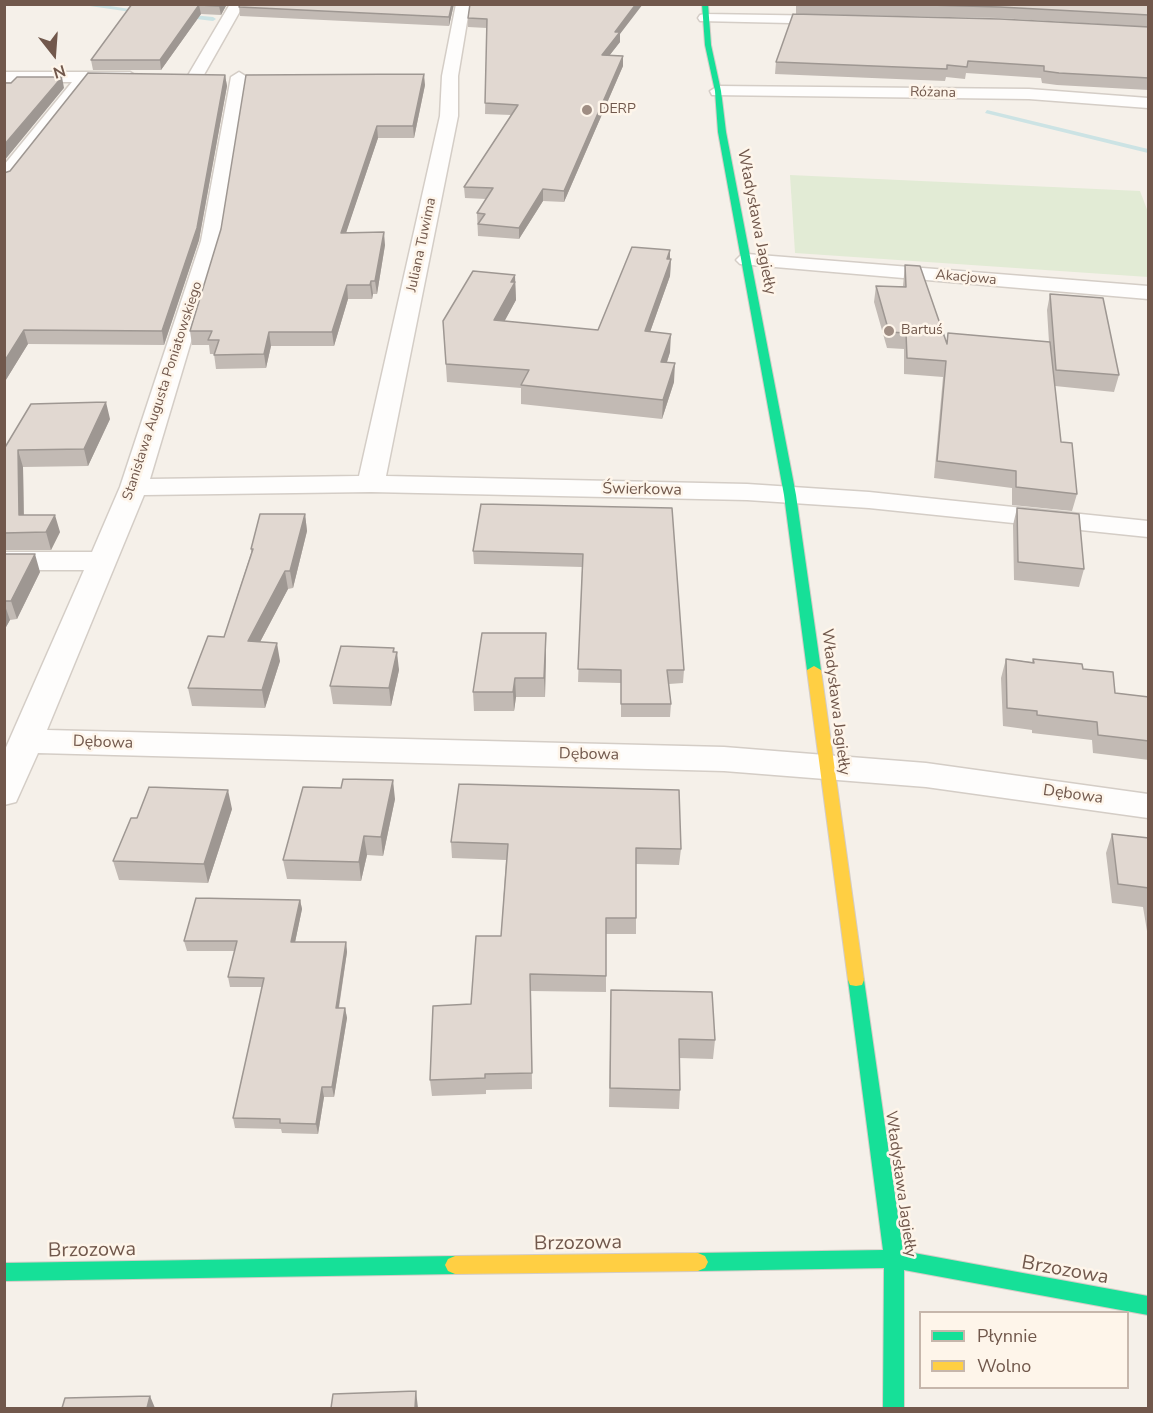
<!DOCTYPE html>
<html>
<head>
<meta charset="utf-8">
<style>
  body { margin:0 }
  #map { position:relative; width:1153px; height:1413px; overflow:hidden; background:#f5f0e9; font-family:"Nunito Sans",sans-serif }
  canvas { display:block }
  .frame { position:absolute; inset:0; border:6px solid #71584c; pointer-events:none }
  .legend { position:absolute; left:919px; top:1311px; width:210px; height:78px; box-sizing:border-box; background:#fef5ea; border:2px solid #c6b6ab; margin:0; padding:8px 10px; list-style:none; font-size:18px; color:#71584c }
  .legend li { display:flex; align-items:center; gap:12px; height:30px }
  .legend b { width:30px; border:2px solid #c6b6ab }
  .north { position:absolute; left:24px; top:24px; width:60px; height:60px; -webkit-text-stroke:4px #fef5ea; paint-order:stroke; rotate:163deg; font-size:16px; font-weight:700; line-height:24px; text-align:center; color:#71584c }
  .north::after { content:''; display:block; margin:auto; width:21px; height:27px; background:#71584c; clip-path:polygon(50% 0,100% 100%,50% 72%,0 100%) }
</style>
</head>
<body>
<div id="map">
<canvas width="1153" height="1413"></canvas>
<div class="frame"></div>
<ul class="legend">
<li><b style="height:8px;background:#16e098"></b>Płynnie</li>
<li><b style="height:8px;background:#ffcf43"></b>Wolno</li>
</ul>
<div class="north">N</div>
</div>
<script>
const g = document.querySelector('canvas').getContext('2d');
g.lineJoin = 'round';
function fill(path, color) { g.fillStyle = color; g.fill(path, 'evenodd'); }
const poly = rows => new Path2D(rows.map(r => 'M' + r).join(''));
function trace(path, color, width, dash) { g.strokeStyle = color; g.lineWidth = width; g.lineCap = dash ? 'butt' : 'round'; g.setLineDash(dash || []); g.stroke(path); }
function write(font, color, halo, rows, align = 'center') {
  g.font = font + ' "Nunito Sans",sans-serif'; g.lineWidth = 5; g.setLineDash([]); g.textBaseline = 'middle'; g.strokeStyle = halo; g.fillStyle = color; for (const [text, x, y, turn = 0] of rows) {
    g.save(); g.translate(x, y); g.rotate((+turn || 0) * Math.PI / 180); g.textAlign = isNaN(turn) ? turn : align; if (halo) g.strokeText(text, 0, 0); g.fillText(text, 0, 0); g.restore();
  }
}
const green = poly([
  [790,175,1140,191,1148,212,1148,277,795,253]
]);
const stream = poly([
  [76,4,98,4,148,12,145,14,76,4],
  [182,14,213,17,216,19,213,21,180,17,182,14],
  [987,110,1148,149,1148,153,985,113,987,110]
]);
const street = poly([
  [230,4,244,4,201,80,189,80,187,77,230,4],
  [456,4,470,4,458,76,458,116,386,476,747,484,869,492,1148,521,1148,537,869,508,747,500,371,492,144,495,47,730,724,747,926,763,1148,794,1148,818,926,787,724,771,38,753,16,802,4,805,4,752,84,570,4,570,4,552,92,552,120,487,201,241,231,77,239,72,247,77,221,241,150,479,359,476,440,116,442,76,456,4],
  [705,14,835,16,842,20,835,24,700,21,698,18,700,15,705,14],
  [4,72,130,72,138,77,130,82,89,82,11,182,4,184,4,165,72,82,4,82,4,72],
  [718,86,1029,89,1148,98,1148,108,1029,99,712,95,710,91,718,86],
  [747,254,1148,286,1148,299,740,264,736,260,740,256,747,254]
]);
const fast = poly([
  [702,4,708,4,711,45,721,91,726,132,796,495,821,670,814,674,807,670,784,495,718,132,715,91,705,45,702,4],
  [856,974,862,975,864,980,903,1251,1148,1296,1148,1315,904,1270,904,1408,883,1408,884,1268,698,1271,691,1268,688,1262,691,1256,698,1253,883,1250,848,980,850,975,856,974],
  [455,1256,462,1259,465,1265,462,1271,455,1274,4,1281,4,1263,455,1256]
]);
const slow = poly([
  [814,666,821,670,864,980,862,985,856,986,850,985,848,980,807,670,814,666],
  [698,1253,705,1256,708,1262,705,1268,698,1271,455,1274,448,1271,445,1265,448,1259,455,1256,698,1253]
]);
const wall = poly([
  [132,4,227,4,221,15,201,14,161,70,93,70,91,60],
  [240,4,454,4,449,26,240,16,239,7],
  [470,4,620,34,620,42,609,56,623,66,564,202,543,201,519,239,478,236,477,213,486,199,465,198,464,187,511,115,485,114,487,28,468,27,468,18],
  [796,4,1149,4,1149,90,1057,85,1042,83,1041,78,966,73,965,79,946,77,945,81,775,74,776,62,1148,27,998,18,796,14],
  [225,75,227,86,199,240,164,345,28,344,4,383,10,171],
  [425,85,414,138,378,138,346,232,385,245,377,294,373,294,372,299,348,299,334,346,271,346,266,368,216,369,214,354,210,354,209,345,192,345,190,331,221,229],
  [670,250,670,259,671,259,670,276,650,332,670,352,667,362,674,382,662,419,521,404,521,388,447,382,443,321,515,282,516,300,504,321,598,330],
  [905,265,947,342,948,333,1049,342,1047,310,1050,294,1119,375,1114,392,1055,386,1061,442,1077,494,1072,511,1012,505,1012,488,934,478,943,377,904,374,904,349,887,348,874,302,876,286,903,286],
  [110,419,88,466,23,467,24,515,60,532,51,550,4,550,4,449],
  [672,508,684,670,683,683,669,684,671,704,670,717,621,717,621,683,578,682,582,567,474,564,473,551],
  [1017,508,1084,569,1079,587,1014,580,1013,525],
  [305,514,307,531,293,588,288,589,260,642,280,661,265,708,192,706,188,688,224,637,251,553,251,549],
  [4,554,40,572,17,619,10,620,6,627,4,627],
  [546,651,545,697,516,697,514,711,474,711,473,692],
  [394,652,399,670,391,706,333,704,330,686],
  [1006,659,1032,662,1033,659,1083,669,1115,693,1149,697,1149,760,1093,753,1092,740,1032,733,1032,730,1003,726,1001,678],
  [395,799,383,856,367,855,361,881,287,879,283,860],
  [232,809,208,883,119,880,113,861,137,818],
  [1112,834,1149,838,1149,943,1143,907,1112,903,1106,853],
  [451,842,681,849,679,865,636,864,636,934,606,934,606,992,531,991,532,1089,486,1090,486,1094,432,1096,430,1080,471,1004,501,936,506,860,452,858],
  [300,900,302,909,295,942,346,942,347,952,339,1008,345,1008,347,1018,334,1097,324,1097,318,1134,282,1133,281,1129,235,1128,233,1118,262,987,230,987,228,977,235,951,187,951,184,941],
  [611,990,715,1040,713,1059,679,1058,680,1090,679,1109,609,1107]
]);
const shadedWall = poly([
  [220,4,227,4,221,15,219,6],
  [452,4,454,4,449,26,449,17],
  [636,4,643,4,620,34,620,42,602,65,602,55,615,32],
  [199,5,201,14,161,70,160,60],
  [623,56,623,66,564,202,564,191],
  [424,74,425,85,414,138,413,126],
  [225,75,227,86,199,240,164,345,162,331],
  [62,77,64,88,4,161,4,145],
  [377,126,378,138,342,245,341,233],
  [543,189,543,201,519,239,519,228],
  [384,232,385,245,377,294,375,281],
  [670,250,670,263,671,259,670,276,644,349,645,331],
  [515,275,516,300,495,339,494,320,511,282],
  [371,281,373,294,372,299,370,285],
  [347,285,348,299,334,346,332,332],
  [24,330,28,344,4,383,4,362],
  [269,332,271,346,266,368,264,354],
  [671,334,670,352,661,381,661,362],
  [675,363,674,382,662,419,663,400],
  [106,402,110,419,88,466,84,449],
  [18,450,23,467,24,532,19,515],
  [305,514,307,531,293,588,290,571],
  [55,515,60,532,51,550,46,532],
  [35,554,40,572,17,619,11,601],
  [285,571,288,589,251,659,248,641],
  [4,603,10,620,6,627,4,623],
  [546,633,546,651,545,697,544,678],
  [277,643,280,661,265,708,262,690],
  [394,648,395,661,397,652,399,670,391,706,389,688],
  [515,678,516,697,514,711,513,692],
  [393,780,395,799,383,856,381,837],
  [228,790,232,809,208,883,204,864],
  [364,836,367,855,361,881,359,862],
  [300,900,302,909,293,952,291,942],
  [346,942,347,952,337,1018,336,1008],
  [345,1008,347,1018,334,1097,332,1087],
  [322,1087,324,1097,318,1134,316,1124],
  [416,1391,418,1408,415,1408],
  [150,1396,155,1408,147,1408]
]);
const building = poly([
  [132,4,220,4,219,6,199,5,160,60,91,60,132,4],
  [240,4,452,4,449,17,239,7,240,4],
  [470,4,636,4,615,32,620,32,602,55,623,56,564,191,543,189,519,228,478,224,485,214,477,213,493,188,464,187,518,105,485,103,487,19,468,18,470,4],
  [892,4,1149,4,1149,15,1000,7,892,4],
  [793,14,1000,19,1149,27,1149,78,1059,73,1044,71,1044,66,968,61,967,67,947,65,947,69,776,62,793,14],
  [88,73,225,75,197,228,162,331,24,330,4,362,4,173,10,171,88,73],
  [424,74,413,126,377,126,341,233,384,232,375,281,371,281,370,285,347,285,332,332,269,332,264,354,214,355,219,340,208,340,212,331,190,331,221,229,246,75,424,74],
  [17,77,62,77,4,145,4,84,5,83,11,83,17,77],
  [632,247,670,250,667,259,671,259,645,331,671,334,661,362,675,363,663,400,521,385,529,370,446,364,443,321,473,271,515,275,511,282,515,282,494,320,598,330,632,247],
  [905,265,920,266,947,344,948,333,1050,342,1061,442,1072,443,1077,494,1016,487,1016,471,937,461,946,361,907,358,906,333,889,332,876,286,906,287,905,265],
  [1050,294,1103,298,1119,375,1056,370,1050,294],
  [106,402,84,449,18,450,19,515,55,515,46,532,4,533,4,449,31,404,106,402],
  [481,504,672,508,684,670,667,670,671,704,621,704,621,670,578,669,583,554,473,551,481,504],
  [1017,508,1079,514,1084,569,1018,562,1017,508],
  [260,514,305,514,290,571,285,571,248,641,277,643,262,690,188,688,208,636,224,637,253,549,251,549,260,514],
  [4,554,35,554,11,601,4,601,4,554],
  [482,633,546,633,544,678,515,678,513,692,473,692,482,633],
  [341,646,394,648,393,652,397,652,389,688,330,686,341,646],
  [1006,659,1034,663,1033,659,1082,664,1083,669,1113,672,1115,693,1149,697,1149,741,1098,735,1097,722,1037,715,1037,711,1007,708,1006,659],
  [343,779,393,780,381,837,364,836,359,862,283,860,303,787,341,788,343,779],
  [459,784,679,790,681,849,636,848,636,918,606,918,606,976,530,974,532,1073,485,1074,485,1078,430,1080,433,1006,471,1004,476,936,501,936,508,844,451,842,459,784],
  [149,787,228,790,204,864,113,861,131,818,137,818,149,787],
  [1112,834,1149,838,1149,888,1118,884,1112,834],
  [196,898,300,900,291,942,346,942,336,1008,345,1008,332,1087,322,1087,316,1124,280,1123,280,1119,233,1118,264,978,228,977,237,941,184,941,196,898],
  [611,990,712,992,715,1040,679,1039,680,1090,610,1088,611,990],
  [416,1391,415,1408,331,1408,333,1394,416,1391],
  [150,1396,147,1408,62,1408,65,1398,150,1396]
]);
const markers = [
  [587,110,6,"#9f8d83"],
  [889,331,6,"#9f8d83"]
];
const farStreetnames = [
  ["Różana",933,93,1],
  ["Juliana Tuwima",422,245,-78],
  ["Akacjowa",966,278,5],
  ["Stanisława Augusta Poniatowskiego",163,391,-72]
];
const farPoinames = [
  ["DERP",599,110],
  ["Bartuś",901,331]
];
const streetNames = [
  ["Władysława Jagiełły",756,222,79],
  ["Świerkowa",642,490,1],
  ["Władysława Jagiełły",835,702,83],
  ["Dębowa",103,743,2],
  ["Dębowa",589,755,1],
  ["Dębowa",1073,795,8],
  ["Władysława Jagiełły",900,1184,82]
];
const nearStreetnames = [
  ["Brzozowa",578,1244,-1],
  ["Brzozowa",92,1251,-1],
  ["Brzozowa",1065,1271,10]
];
fill(green, '#e2ebd5');
fill(stream, '#cce3e4');
trace(street, '#d4cdc6', 3);
trace(fast, '#d4ccc6', 2);
trace(slow, '#d4ccc6', 2);
fill(street, '#fefdfc');
fill(fast, '#16e098');
fill(slow, '#ffcf43');
fill(wall, '#c2bab4');
fill(shadedWall, '#9e9792');
fill(building, '#e1d8d1');
trace(building, '#9e9792', 1.5);
for (const [x, y, r, color] of markers) { const dot = new Path2D(); dot.arc(x, y, r, 0, 2 * Math.PI); g.fillStyle = color; g.fill(dot); trace(dot, '#fef5ea', 2); }
write('14px', '#71584c', '#fef5ea', farStreetnames);
write('14px', '#71584c', '#fef5ea', farPoinames, 'left');
write('16px', '#71584c', '#fef5ea', streetNames);
write('20px', '#71584c', '#fef5ea', nearStreetnames);
</script>
</body>
</html>
